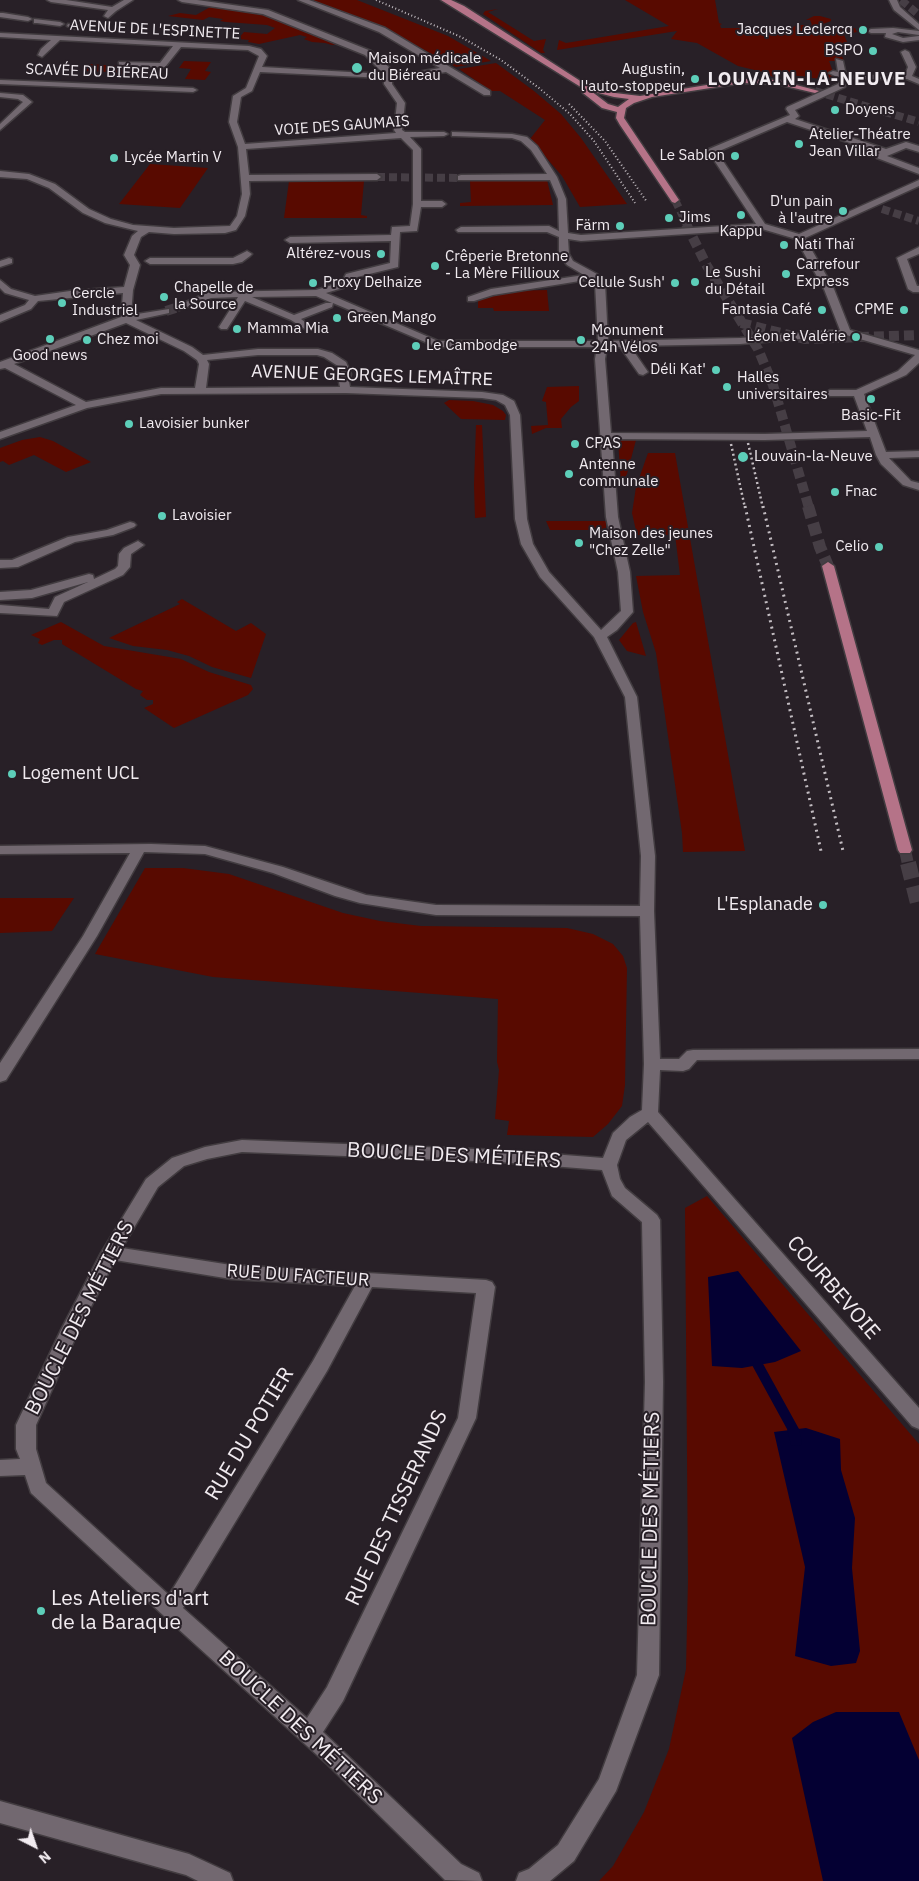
<!DOCTYPE html>
<html>
<head>
<meta charset="utf-8">
<style>
  body { margin:0 }
  #map { position:relative; width:919px; height:1881px; overflow:hidden; background:#282027; font-family:"IBM Plex Sans",sans-serif }
  canvas { display:block }
  .north { position:absolute; left:10px; top:1821px; width:50px; height:50px; -webkit-text-stroke:4px #282027; paint-order:stroke; rotate:139deg; font-size:14px; font-weight:700; line-height:20px; text-align:center; color:#f1ebf0 }
  .north::after { content:''; display:block; margin:auto; width:18px; height:22px; background:#f1ebf0; clip-path:polygon(50% 0,100% 100%,50% 72%,0 100%) }
</style>
</head>
<body>
<div id="map">
<canvas width="919" height="1881"></canvas>
<div class="north">N</div>
</div>
<script>
const g = document.querySelector('canvas').getContext('2d');
g.lineJoin = 'round';
function fill(path, color) { g.fillStyle = color; g.fill(path, 'evenodd'); }
const poly = rows => new Path2D(rows.map(r => 'M' + r).join(''));
function trace(path, color, width, dash) { g.strokeStyle = color; g.lineWidth = width; g.lineCap = dash ? 'butt' : 'round'; g.setLineDash(dash || []); g.stroke(path); }
function write(font, color, halo, rows, align = 'center') {
  g.font = font + ' "IBM Plex Sans",sans-serif'; g.lineWidth = 4; g.setLineDash([]); g.textBaseline = 'middle'; g.strokeStyle = halo; g.fillStyle = color; for (const [text, x, y, turn = 0] of rows) {
    g.save(); g.translate(x, y); g.rotate((+turn || 0) * Math.PI / 180); g.textAlign = isNaN(turn) ? turn : align; if (halo) g.strokeText(text, 0, 0); g.fillText(text, 0, 0); g.restore();
  }
}
const green = poly([
  [312,0,357,0,448,36,491,61,456,67,380,26],
  [625,0,715,0,719,23,722,24,720,25,721,28,791,28,797,25,812,25,810,20,806,20,814,16,820,16,831,19,831,21,823,24,825,28,855,28,857,32,844,35,848,44,859,47,838,47,844,61,829,61,837,83,828,80,783,74,776,77,764,75,767,73,738,66,697,43,671,39,677,31,557,50,559,40,566,43,669,26],
  [212,6,262,14,338,44,332,45,325,43,312,42,304,39,307,37,300,35,259,44,248,42,249,40,238,39,244,32,267,34,275,28,267,25,226,22,220,21,223,19,209,17,203,20,168,16,180,13,196,15],
  [498,9,488,12,534,41,546,39,543,50,545,53,541,53,483,14,485,11],
  [184,61,211,62,205,71,211,72,205,80,185,79,191,69,179,68],
  [496,63,534,91,561,114,581,138,627,204,580,207,562,176,530,139,545,120,500,91,491,91,459,69],
  [90,64,134,67,127,76,109,75,110,72,84,71],
  [150,164,208,168,180,208,119,204],
  [547,180,553,205,460,206,460,203,471,202,470,181],
  [289,181,364,181,361,215,367,216,367,218,284,218],
  [547,290,549,311,494,311,493,308,478,308,478,301,492,294,510,291],
  [579,386,579,401,571,407,561,419,562,428,546,428,532,434,531,426,548,425,546,402,542,401,547,387],
  [449,400,473,401,493,405,503,411,506,415,505,420,461,419,444,403],
  [476,425,482,425,486,517,475,518,474,485],
  [40,437,53,441,91,462,66,472,34,455,9,465,3,461,0,462,0,448,22,440],
  [618,440,636,440,627,474,621,483],
  [648,453,675,453,745,851,683,852,682,833,656,653,643,612,636,576,680,575,675,535,637,535,632,513,636,487],
  [546,521,606,521,606,530,550,530],
  [182,599,236,631,251,623,266,634,251,678,212,667,189,656,167,650,133,646,109,638,180,604,177,602],
  [61,622,104,646,181,659,209,672,251,685,253,689,248,695,174,728,144,708,153,704,153,700,147,700,140,695,143,691,136,689,62,644,62,640,54,640,42,645,38,643,40,639,31,635],
  [636,622,646,656,627,651,619,640,633,623],
  [145,868,183,868,229,874,343,913,380,921,421,926,567,928,593,934,613,944,623,956,627,968,625,1085,622,1106,608,1124,593,1137,507,1135,509,1121,495,1119,499,1070,497,1062,498,999,213,977,95,954],
  [0,898,74,898,52,931,0,933],
  [707,1196,919,1444,919,1881,599,1881,613,1866,644,1812,669,1749,686,1669,688,1579,685,1208]
]);
const water = poly([
  [738,1271,801,1351,775,1362,742,1368,712,1366,708,1277],
  [806,1428,840,1439,841,1470,855,1518,852,1568,860,1651,856,1663,831,1666,795,1656,805,1567,774,1432],
  [836,1712,899,1712,919,1760,919,1881,823,1881,792,1738,813,1722]
]);
const stream = poly([
  [758,1360,762,1362,799,1429,802,1441,801,1445,796,1446,791,1445,787,1429,752,1365,754,1362,758,1360]
]);
const minorTunnelFar1 = poly([
  [901,0,919,15],
  [377,177,461,178],
  [882,209,919,221]
]);
const minorTunnel = poly([
  [166,311,179,307]
]);
const majorTunnelFar3 = poly([
  [815,91,919,122],
  [675,200,687,225]
]);
const majorTunnelFar2 = poly([
  [686,224,707,266,758,349,773,385,809,508],
  [741,323,805,339,919,335]
]);
const majorTunnelFar1 = poly([
  [808,506,820,547,828,566],
  [905,850,908,864]
]);
const majorTunnel = poly([
  [908,863,919,907]
]);
const minor = poly([
  [47,0,66,0,112,7,124,0,133,0,116,11,108,18,104,16,108,10,51,2,47,0],
  [178,0,197,0,268,10,371,51,391,69,392,74,401,75,440,68,379,32,298,0,309,0,385,28,490,91,490,95,484,95,446,72,401,79,392,79,392,84,405,103,402,130,405,132,444,132,448,134,444,136,410,137,421,149,421,201,442,201,446,204,442,207,421,207,417,231,400,232,398,267,353,278,349,286,326,293,438,341,598,341,595,283,592,279,493,295,474,301,468,301,468,297,491,289,584,275,567,265,559,254,559,237,547,232,458,232,456,230,461,227,549,226,559,231,558,199,550,180,458,180,458,176,461,175,547,174,531,150,521,141,512,138,455,136,452,136,452,132,512,134,527,137,537,146,557,177,566,199,568,233,581,235,756,224,708,151,709,149,790,115,786,109,787,107,838,84,839,78,829,73,833,71,838,72,836,59,843,61,846,75,905,75,908,67,901,52,905,50,909,52,916,67,912,76,919,79,919,84,907,79,847,79,845,87,795,110,799,116,795,119,886,149,906,142,919,146,919,152,906,148,887,156,919,168,919,174,877,158,876,156,880,153,787,122,717,152,765,224,799,234,919,180,919,186,805,238,834,289,850,330,919,350,919,363,906,375,864,394,886,452,919,451,919,457,889,458,911,481,919,483,919,490,903,485,881,464,876,455,870,437,765,440,612,439,618,517,630,572,633,612,617,630,607,637,637,697,655,856,654,911,660,1059,679,1059,687,1051,693,1050,919,1049,919,1059,697,1060,689,1069,683,1071,660,1070,658,1112,919,1408,919,1429,912,1426,648,1122,626,1140,617,1165,620,1179,625,1188,657,1215,660,1220,663,1382,659,1675,616,1791,574,1861,550,1881,516,1881,519,1873,529,1869,558,1845,599,1779,637,1675,645,1382,642,1222,612,1196,602,1170,500,1162,242,1152,207,1159,184,1166,158,1187,122,1248,231,1265,486,1280,492,1282,495,1287,476,1418,343,1701,323,1732,461,1864,479,1873,482,1881,445,1880,328,1765,164,1616,31,1493,25,1475,0,1476,0,1460,20,1459,16,1449,16,1425,61,1330,101,1253,146,1179,172,1158,205,1147,242,1140,500,1150,603,1158,613,1133,630,1117,642,1110,644,1064,640,916,436,915,360,903,335,896,273,873,205,854,144,852,97,936,6,1080,0,1082,0,1063,83,936,130,853,0,854,0,846,151,844,205,846,283,867,366,895,436,905,640,906,641,856,625,697,594,637,540,577,521,544,515,519,510,415,505,405,496,400,482,398,346,393,161,394,87,408,0,439,0,432,76,405,5,368,0,369,0,362,121,317,123,293,38,301,31,309,0,322,0,315,25,305,29,300,5,293,0,288,0,280,11,289,35,296,70,291,124,287,130,265,124,255,132,236,138,231,105,223,83,213,49,188,27,179,0,177,0,171,29,174,55,184,89,209,111,219,133,225,174,228,230,226,237,216,242,194,238,147,229,122,233,96,246,88,259,56,248,50,181,47,165,67,122,66,119,66,119,62,160,63,173,46,60,40,42,57,38,55,41,49,51,40,0,37,0,33,249,46,261,49,267,56,262,67,384,74,365,55,263,14,182,2,178,0],
  [260,72,384,78,384,84,397,103,394,130,396,133,245,144,237,122,241,97,252,91,260,72],
  [401,138,413,150,413,204,410,226,392,227,391,235,290,237,285,240,290,243,391,241,390,263,346,274,342,282,316,290,210,292,174,307,179,310,211,298,238,297,219,327,221,329,227,329,245,301,291,320,305,329,310,326,301,319,332,307,333,303,437,347,597,347,595,359,606,517,618,572,621,611,601,630,549,572,533,544,527,519,520,415,514,401,503,395,482,392,350,387,349,382,351,374,346,362,332,353,318,349,258,349,203,355,192,347,136,320,169,313,169,309,131,315,133,290,140,265,134,255,141,237,149,232,174,234,225,233,236,230,245,216,250,194,249,181,377,180,381,177,377,174,249,175,246,149,401,138],
  [762,229,796,239,824,289,840,330,740,338,608,341,605,283,597,274,573,261,569,254,568,239,581,241,762,229],
  [316,296,332,303,326,303,294,315,252,297,316,296],
  [126,323,184,351,197,360,199,364,195,388,161,388,86,402,14,364,126,323],
  [846,335,915,355,898,371,856,390,830,390,825,393,830,396,854,396,867,431,765,434,611,433,605,359,607,347,620,347,639,374,643,375,648,372,630,346,740,344,846,335],
  [258,355,317,355,324,357,338,366,341,374,339,382,340,387,206,388,209,364,207,360,258,355],
  [115,1260,231,1279,355,1286,313,1361,169,1595,46,1483,36,1449,36,1425,79,1330,115,1260],
  [372,1287,476,1293,458,1418,327,1687,307,1718,183,1608,327,1371,372,1287],
  [889,0,897,0,900,7,919,24,919,30,894,10,889,0],
  [3,13,28,17,32,19,28,21,0,17,0,13,3,13],
  [34,19,60,22,64,24,60,26,37,23,34,23,34,19],
  [68,24,80,26,84,28,80,30,71,28,67,26,68,24],
  [893,28,919,31,919,35,898,32,892,34,903,38,919,36,919,40,903,42,885,37,886,33,871,33,867,31,871,29,893,28],
  [0,80,193,88,197,90,193,92,0,84,0,80],
  [0,93,23,95,32,102,0,130,0,124,23,102,18,99,0,97,0,93],
  [919,247,919,254,907,259,917,286,919,286,919,292,913,292,908,289,897,258,919,247],
  [247,251,252,254,250,256,242,262,233,264,150,264,145,261,150,258,233,258,247,251],
  [9,258,12,259,12,263,0,267,0,261,9,258],
  [130,522,134,523,136,525,134,527,113,535,75,542,18,567,0,568,0,560,12,560,68,537,107,530,130,522],
  [138,541,144,545,131,554,130,567,123,575,64,602,57,616,0,613,0,605,49,609,55,597,88,582,32,598,0,600,0,592,31,590,89,574,93,575,94,579,115,569,118,566,119,554,124,548,138,541],
  [0,1801,189,1854,230,1873,233,1881,198,1881,186,1875,0,1823,0,1801]
]);
const major = poly([
  [441,0,451,0,464,6,585,84,615,93,640,96,743,79,777,80,819,91,815,93,777,84,743,83,652,97,634,103,626,108,624,118,679,200,675,203,672,202,620,125,616,118,617,112,602,108,583,93,582,91,584,89,441,0],
  [591,91,614,97,629,99,618,107,608,104,591,91],
  [828,562,834,566,912,850,910,853,900,853,898,850,822,566,828,562]
]);
const railFar2 = poly([
  [376,0,461,37,501,60,539,88,570,114,594,141,635,203],
  [569,104,605,141,647,202]
]);
const railFar1 = poly([
  [748,443,763,508],
  [731,444,745,508]
]);
const rail = poly([
  [745,506,821,851],
  [763,506,843,851]
]);
const markers = [
  [863,30,5,"#5dceb9"],
  [873,51,5,"#5dceb9"],
  [357,68,6,"#5dceb9"],
  [695,79,5,"#5dceb9"],
  [835,110,5,"#5dceb9"],
  [799,144,5,"#5dceb9"],
  [735,156,5,"#5dceb9"],
  [114,158,5,"#5dceb9"],
  [843,211,5,"#5dceb9"],
  [741,215,5,"#5dceb9"],
  [669,218,5,"#5dceb9"],
  [620,226,5,"#5dceb9"],
  [784,245,5,"#5dceb9"],
  [381,254,5,"#5dceb9"],
  [435,266,5,"#5dceb9"],
  [786,274,5,"#5dceb9"],
  [695,282,5,"#5dceb9"],
  [313,283,5,"#5dceb9"],
  [675,283,5,"#5dceb9"],
  [164,297,5,"#5dceb9"],
  [62,303,5,"#5dceb9"],
  [822,310,5,"#5dceb9"],
  [904,310,5,"#5dceb9"],
  [337,318,5,"#5dceb9"],
  [237,329,5,"#5dceb9"],
  [856,337,5,"#5dceb9"],
  [50,339,5,"#5dceb9"],
  [87,340,5,"#5dceb9"],
  [581,340,5,"#5dceb9"],
  [416,346,5,"#5dceb9"],
  [716,370,5,"#5dceb9"],
  [727,387,5,"#5dceb9"],
  [871,399,5,"#5dceb9"],
  [129,424,5,"#5dceb9"],
  [575,444,5,"#5dceb9"],
  [743,457,6,"#5dceb9"],
  [569,474,5,"#5dceb9"],
  [835,492,5,"#5dceb9"],
  [162,516,5,"#5dceb9"],
  [579,543,5,"#5dceb9"],
  [879,547,5,"#5dceb9"],
  [12,774,5,"#5dceb9"],
  [823,905,5,"#5dceb9"],
  [41,1611,5,"#5dceb9"]
];
const farStreetnames = [
  ["AVENUE DE L'ESPINETTE",155,30,3],
  ["SCAVÉE DU BIÉREAU",97,72,2],
  ["VOIE DES GAUMAIS",342,126,-4]
];
const farPoinames = [
  ["Jacques Leclercq",853,30,"right"],
  ["BSPO",863,51,"right"],
  ["Maison médicale",368,59],
  ["du Biéreau",368,76],
  ["Augustin,",685,70,"right"],
  ["l'auto-stoppeur",685,87,"right"],
  ["Doyens",845,110],
  ["Atelier-Théatre",809,135],
  ["Jean Villar",809,152],
  ["Le Sablon",725,156,"right"],
  ["Lycée Martin V",124,158],
  ["D'un pain",833,202,"right"],
  ["à l'autre",833,219,"right"],
  ["Jims",679,218],
  ["Färm",610,226,"right"],
  ["Kappu",741,232,"center"],
  ["Nati Thaï",794,245],
  ["Altérez-vous",371,254,"right"],
  ["Crêperie Bretonne",445,257],
  ["- La Mère Fillioux",445,274],
  ["Carrefour",796,265],
  ["Express",796,282],
  ["Le Sushi",705,273],
  ["du Détail",705,290],
  ["Proxy Delhaize",323,283],
  ["Cellule Sush'",665,283,"right"],
  ["Chapelle de",174,288],
  ["la Source",174,305],
  ["Cercle",72,294],
  ["Industriel",72,311],
  ["Fantasia Café",812,310,"right"],
  ["CPME",894,310,"right"],
  ["Green Mango",347,318],
  ["Mamma Mia",247,329],
  ["Monument",591,331],
  ["24h Vélos",591,348],
  ["Léon et Valérie",846,337,"right"],
  ["Chez moi",97,340],
  ["Le Cambodge",426,346],
  ["Good news",50,356,"center"],
  ["Déli Kat'",706,370,"right"],
  ["Halles",737,378],
  ["universitaires",737,395],
  ["Basic-Fit",871,416,"center"],
  ["Lavoisier bunker",139,424],
  ["CPAS",585,444],
  ["Louvain-la-Neuve",754,457],
  ["Antenne",579,465],
  ["communale",579,482],
  ["Fnac",845,492],
  ["Lavoisier",172,516],
  ["Maison des jeunes",589,534],
  ["\"Chez Zelle\"",589,551],
  ["Celio",869,547,"right"]
];
const streetNames = [
  ["AVENUE GEORGES LEMAÎTRE",372,376,2],
  ["RUE DU FACTEUR",298,1276,4]
];
const poiNames = [
  ["Logement UCL",22,774],
  ["L'Esplanade",813,905,"right"]
];
const farDistrictnames = [
  ["LOUVAIN-LA-NEUVE",807,80]
];
const nearStreetnames = [
  ["BOUCLE DES MÉTIERS",454,1156,3],
  ["COURBEVOIE",833,1288,49],
  ["BOUCLE DES MÉTIERS",80,1318,-63],
  ["RUE DU POTIER",250,1434,-59],
  ["RUE DES TISSERANDS",397,1508,-65],
  ["BOUCLE DES MÉTIERS",651,1519,-89],
  ["BOUCLE DES MÉTIERS",300,1728,43]
];
const nearPoinames = [
  ["Les Ateliers d'art",51,1599],
  ["de la Baraque",51,1623]
];
fill(green, '#580a00');
fill(water, '#040033');
fill(stream, '#040033');
trace(minorTunnelFar1, '#463e45', 8, [8, 4]);
trace(minorTunnel, '#463e45', 10, [10, 5]);
trace(majorTunnelFar3, '#463e45', 8, [8, 4]);
trace(majorTunnelFar2, '#463e45', 10, [10, 5]);
trace(majorTunnelFar1, '#463e45', 12, [12, 6]);
trace(majorTunnel, '#463e45', 16, [16, 8]);
trace(minor, '#423c40', 3);
trace(major, '#423c40', 3);
fill(minor, '#726870');
fill(major, '#b57388');
trace(railFar2, '#c3bdc2', 2, [1, 2.5]);
trace(railFar1, '#c3bdc2', 2.5, [2, 3]);
trace(rail, '#c3bdc2', 3, [2, 4.5]);
for (const [x, y, r, color] of markers) { const dot = new Path2D(); dot.arc(x, y, r, 0, 2 * Math.PI); g.fillStyle = color; g.fill(dot); trace(dot, '#282027', 2); }
write('15px', '#f1ebf0', '#282027', farStreetnames);
write('15px', '#f1ebf0', '#282027', farPoinames, 'left');
write('18px', '#f1ebf0', '#282027', streetNames);
write('18px', '#f1ebf0', '#282027', poiNames, 'left');
g.letterSpacing = '1px';
write('bold 19px', '#f1ebf0', '#282027', farDistrictnames);
g.letterSpacing = '0px';
write('21px', '#f1ebf0', '#282027', nearStreetnames);
write('21px', '#f1ebf0', '#282027', nearPoinames, 'left');
</script>
</body>
</html>
